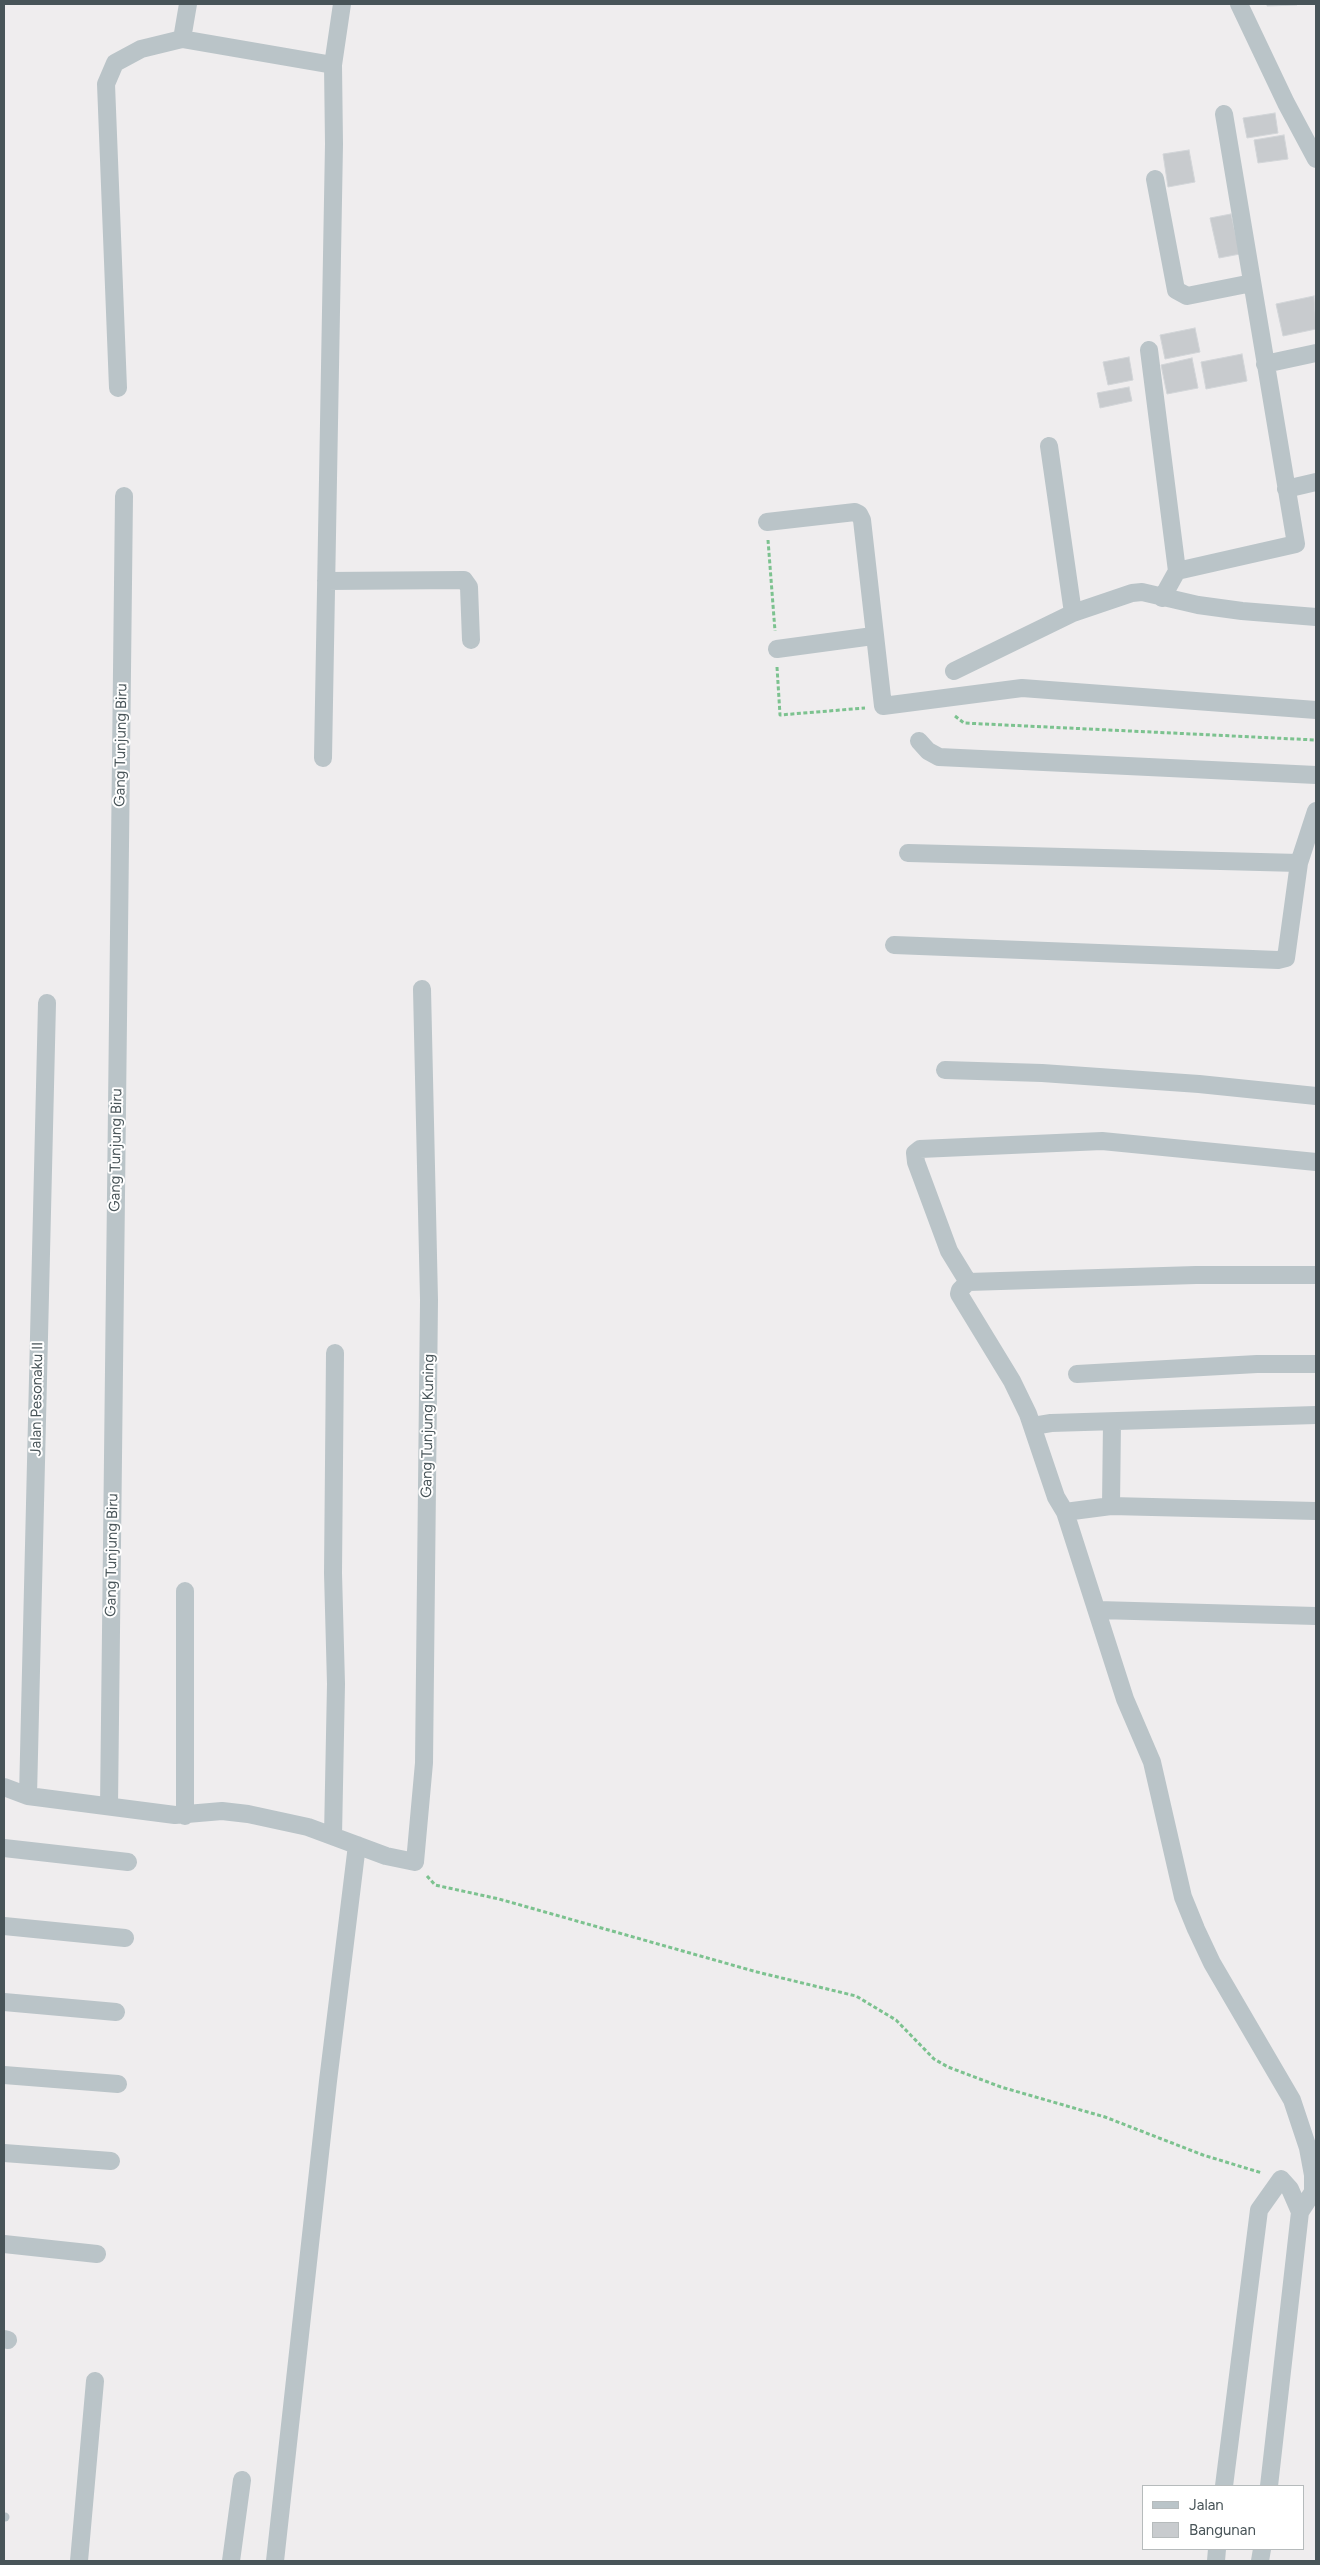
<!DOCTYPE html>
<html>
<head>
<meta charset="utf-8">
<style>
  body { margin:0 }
  #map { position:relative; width:1320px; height:2565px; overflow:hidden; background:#efedee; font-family:Figtree,sans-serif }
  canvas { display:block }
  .frame { position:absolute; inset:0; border:5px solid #485458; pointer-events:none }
  .legend { position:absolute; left:1142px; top:2485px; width:162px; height:65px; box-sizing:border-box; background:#fff; border:1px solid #b6bbbc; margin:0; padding:6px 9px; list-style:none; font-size:15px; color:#485458 }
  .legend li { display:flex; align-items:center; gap:10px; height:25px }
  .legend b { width:25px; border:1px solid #b6bbbc }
</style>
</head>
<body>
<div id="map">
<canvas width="1320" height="2565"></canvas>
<div class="frame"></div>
<ul class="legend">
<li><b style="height:6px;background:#bac4c8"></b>Jalan</li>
<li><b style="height:14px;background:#c8cbce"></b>Bangunan</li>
</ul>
</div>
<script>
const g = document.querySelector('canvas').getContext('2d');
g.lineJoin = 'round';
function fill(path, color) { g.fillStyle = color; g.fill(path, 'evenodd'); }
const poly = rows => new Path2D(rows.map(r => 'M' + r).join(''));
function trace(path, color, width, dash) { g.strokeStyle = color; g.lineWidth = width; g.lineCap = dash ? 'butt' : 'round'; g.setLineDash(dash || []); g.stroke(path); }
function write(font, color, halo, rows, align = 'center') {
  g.font = font + ' Figtree,sans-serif'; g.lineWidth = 4; g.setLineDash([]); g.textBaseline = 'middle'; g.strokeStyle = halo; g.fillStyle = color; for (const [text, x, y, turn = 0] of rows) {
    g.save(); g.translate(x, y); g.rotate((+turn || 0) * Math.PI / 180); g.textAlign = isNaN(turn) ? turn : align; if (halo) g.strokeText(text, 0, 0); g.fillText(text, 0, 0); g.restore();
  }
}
const building = poly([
  [1267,4,1297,4,1297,5,1267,6,1267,4],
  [1275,113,1278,133,1247,138,1243,118,1275,113],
  [1284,135,1288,159,1258,163,1254,140,1284,135],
  [1189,150,1195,182,1168,187,1163,154,1189,150],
  [1231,214,1240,254,1219,258,1210,218,1231,214],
  [1314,296,1316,329,1283,336,1276,304,1314,296],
  [1195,328,1200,352,1165,359,1160,335,1195,328],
  [1242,354,1247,381,1206,389,1201,362,1242,354],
  [1129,357,1133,380,1108,385,1103,362,1129,357],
  [1192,358,1198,388,1167,394,1161,365,1192,358],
  [1129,387,1132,401,1100,408,1097,393,1129,387]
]);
const path = poly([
  [768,540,775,631],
  [777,667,780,715,865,708],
  [955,716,964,723,1316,740],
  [427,1876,435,1885,499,1899,757,1972,856,1996,896,2020,934,2059,948,2067,1001,2087,1105,2117,1203,2155,1262,2173]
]);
const lane = poly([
  [4,2517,5,2517]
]);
const street = poly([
  [1239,4,1286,103,1316,159],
  [182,39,188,4],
  [1155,179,1176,290,1187,296,1252,283],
  [1149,350,1177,571,1162,598],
  [1265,364,1316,353],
  [118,388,106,84,115,63,141,49,182,39,333,65],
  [1049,446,1073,613],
  [1286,489,1316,482],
  [767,522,855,512,859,514,862,520,883,706,1022,688,1316,710],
  [1177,571,1296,544,1224,114],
  [326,581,464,580,469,587,471,640],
  [777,649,873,636],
  [954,671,1073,613,1132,593,1142,592,1198,605,1242,611,1316,617],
  [919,741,928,751,939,757,1316,775],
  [323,758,334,144,333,65,342,4],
  [908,853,1299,863],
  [894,945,1278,960,1286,958,1299,863,1316,811],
  [945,1070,1042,1073,1199,1084,1316,1096],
  [968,1282,949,1251,916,1162,915,1153,920,1149,1102,1141,1316,1162],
  [1077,1374,1257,1364,1316,1364],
  [1033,1426,1051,1423,1316,1415],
  [1111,1506,1112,1422],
  [1065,1512,1111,1506,1316,1511],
  [185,1591,185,1816],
  [1098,1610,1316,1616],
  [4,1787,28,1796,175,1815,222,1811,248,1814,308,1827,386,1856,415,1862,424,1763,429,1300,422,989],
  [28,1796,47,1003],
  [109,1805,124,496],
  [333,1836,336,1684,333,1573,335,1353],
  [4,1848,128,1862],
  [4,1926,125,1938],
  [4,2002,116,2012],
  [4,2075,118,2084],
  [4,2153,111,2161],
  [4,2244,97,2254],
  [4,2339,8,2340],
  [1224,2486,1259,2210,1281,2179,1290,2189,1300,2212],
  [1269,2486,1300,2212,1313,2192,1313,2175,1308,2148,1292,2100,1212,1963,1196,1929,1183,1897,1152,1762,1125,1699,1065,1512,1056,1497,1028,1414,1012,1381,959,1294,960,1290,968,1282,1196,1275,1316,1275],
  [79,2561,95,2381],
  [231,2561,242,2480],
  [275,2561,328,2081,357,1845],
  [1216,2561,1217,2549],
  [1260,2561,1262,2549]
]);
const streetNames = [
  ["Gang Tunjung Biru",121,745,-89],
  ["Gang Tunjung Biru",116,1150,-89],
  ["Jalan Pesonaku II",37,1399,-89],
  ["Gang Tunjung Kuning",428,1426,-89],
  ["Gang Tunjung Biru",112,1555,-89]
];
fill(building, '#c8cbce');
trace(building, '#d2d5d8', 1);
trace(path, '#7cc28f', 3, [4, 2.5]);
trace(lane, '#bac4c8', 9);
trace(street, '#bac4c8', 18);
write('15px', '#485458', '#fff', streetNames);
</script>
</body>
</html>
